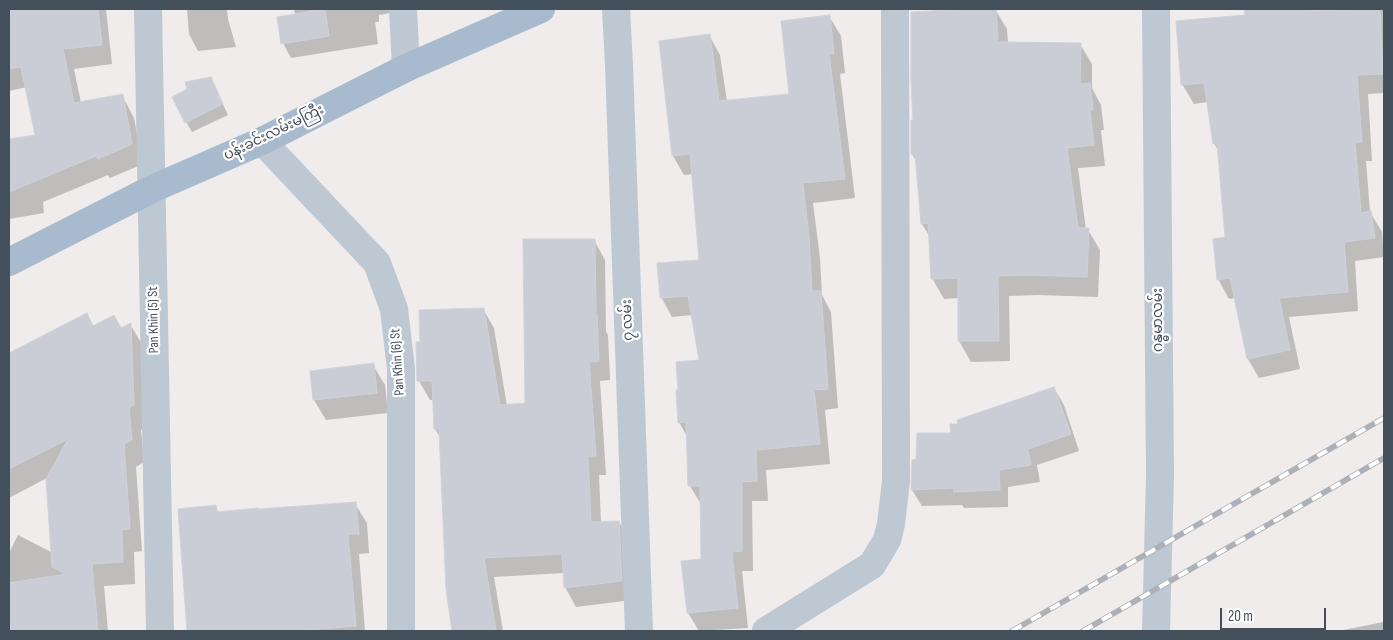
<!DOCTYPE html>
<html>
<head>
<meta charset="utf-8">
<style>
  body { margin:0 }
  #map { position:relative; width:1393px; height:640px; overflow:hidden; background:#efeceb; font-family:"Sofia Sans Condensed",sans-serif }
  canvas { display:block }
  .frame { position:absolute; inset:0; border:10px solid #434f5b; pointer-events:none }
  .scale { position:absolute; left:1220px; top:608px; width:106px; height:22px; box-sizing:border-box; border:2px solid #434f5b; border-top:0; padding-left:6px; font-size:15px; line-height:18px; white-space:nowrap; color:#434f5b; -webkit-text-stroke:4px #fff; paint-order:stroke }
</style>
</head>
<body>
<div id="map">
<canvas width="1393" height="640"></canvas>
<div class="frame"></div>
<div class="scale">20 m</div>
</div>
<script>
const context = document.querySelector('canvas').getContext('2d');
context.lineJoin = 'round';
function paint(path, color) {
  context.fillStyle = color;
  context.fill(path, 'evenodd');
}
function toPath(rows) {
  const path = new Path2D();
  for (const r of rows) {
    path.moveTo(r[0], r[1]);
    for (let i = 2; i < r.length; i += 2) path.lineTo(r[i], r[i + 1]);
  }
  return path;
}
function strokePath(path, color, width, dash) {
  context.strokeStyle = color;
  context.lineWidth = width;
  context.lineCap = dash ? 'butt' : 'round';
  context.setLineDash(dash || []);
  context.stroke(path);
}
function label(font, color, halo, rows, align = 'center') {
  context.font = font + ' "Sofia Sans Condensed","Noto Sans Myanmar",sans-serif';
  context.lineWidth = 4.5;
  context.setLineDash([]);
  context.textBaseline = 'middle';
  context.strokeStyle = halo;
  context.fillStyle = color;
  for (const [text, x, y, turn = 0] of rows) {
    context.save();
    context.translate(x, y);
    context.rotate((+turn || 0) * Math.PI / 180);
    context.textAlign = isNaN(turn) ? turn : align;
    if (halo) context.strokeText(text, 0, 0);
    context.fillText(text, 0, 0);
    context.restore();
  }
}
const shadow = toPath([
  [9,9,106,9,112,64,74,69,81,103,123,97,134,118,143,164,110,178,108,175,43,202,44,213,9,219,9,140,36,136,27,87,9,91],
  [187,9,227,9,228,19,236,47,198,51,189,34],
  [294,9,414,9,379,15,379,22,375,22,378,44,291,58,283,43,295,15],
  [995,9,1007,29,1008,43,1080,44,1092,64,1092,88,1101,105,1104,130,1101,130,1105,166,1078,168,1086,230,1088,230,1100,250,1098,297,1038,295,1009,296,1010,361,971,362,959,341,959,298,944,299,932,278,930,237,922,224,917,163,912,154,912,122,915,121,912,13],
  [1245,9,1310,9,1312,12,1384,9,1384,93,1368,94,1372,161,1366,161,1370,212,1382,232,1384,257,1355,261,1358,311,1289,317,1300,369,1259,378,1248,359,1235,298,1229,299,1218,279,1226,239,1219,152,1214,143,1208,102,1194,104,1182,84,1246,16],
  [829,16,841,36,845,73,840,74,855,198,813,203,820,258,822,295,831,312,838,408,825,410,830,464,766,470,768,501,752,501,753,571,742,571,748,628,699,631,688,613,702,560,702,506,690,486,688,438,679,422,680,391,700,362,692,315,672,317,661,297,701,261,693,174,684,175,673,156,709,35,720,55,727,101,790,95],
  [216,89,228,115,192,132,186,122],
  [594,240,605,260,606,332,608,335,610,380,600,381,606,475,599,475,601,523,619,522,630,541,632,600,576,607,565,587,564,573,494,577,503,631,454,631,447,589,441,439,435,429,434,400,430,400,419,381,421,343,483,309,494,328,507,406,526,404],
  [86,314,93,327,121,329,130,324,143,346,146,427,141,430,144,462,136,467,142,551,134,552,135,584,104,586,108,631,9,631,9,553,18,535,53,553,47,478,9,498,9,354],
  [373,365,385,385,388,413,326,420,314,400,311,372],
  [1054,388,1064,405,1079,451,1037,465,1040,482,1008,487,1008,507,964,508,962,505,922,506,912,490,918,461,952,435,960,425],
  [355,504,367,523,369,553,359,554,365,631,188,631,179,510,215,506,219,513],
  [1384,622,1384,631,1338,631]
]);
const building = toPath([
  [9,9,98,9,102,45,63,49,74,103,123,94,132,144,98,159,96,156,9,192,9,139,35,135,21,67,9,69,9,9],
  [325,9,329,36,281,44,277,17,325,9],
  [970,9,996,9,998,42,1081,43,1080,84,1090,83,1093,109,1090,110,1094,145,1067,148,1078,228,1089,228,1087,277,1025,275,998,276,999,341,958,341,958,278,931,279,928,223,921,224,915,154,911,154,911,120,913,120,911,80,911,12,970,9],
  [1244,9,1308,9,1308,11,1380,9,1383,74,1357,75,1362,142,1355,142,1361,213,1371,211,1375,238,1344,242,1348,292,1279,298,1290,350,1247,359,1230,278,1217,280,1213,239,1225,237,1217,143,1213,144,1204,83,1181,85,1176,21,1245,15,1244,9],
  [830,15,834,54,829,54,845,179,803,183,809,237,812,291,821,291,828,389,814,390,820,444,756,450,757,481,742,482,742,551,732,552,738,608,687,613,681,561,701,559,700,486,688,486,686,422,678,423,676,390,678,390,676,362,699,360,688,296,660,298,657,263,699,260,690,154,672,156,659,41,710,34,719,101,789,94,781,21,830,15],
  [211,77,223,104,185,123,172,97,187,89,185,82,211,77],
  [523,239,595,239,596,314,597,314,599,361,589,362,596,456,588,456,591,522,619,521,622,581,564,588,562,554,484,558,496,631,452,631,446,589,439,429,434,429,432,381,417,381,416,342,420,342,419,310,484,308,500,405,525,403,523,239],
  [87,313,93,326,114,315,121,328,131,323,134,405,129,407,132,440,124,444,130,529,122,530,123,562,92,564,98,631,9,631,9,583,66,574,52,567,46,479,68,439,9,469,9,353,87,313],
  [374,363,377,393,313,400,310,371,374,363],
  [1054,387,1071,434,1028,449,1031,465,999,470,1000,490,954,492,953,488,911,490,912,460,916,459,917,433,951,433,950,424,958,424,957,420,1054,387],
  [356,502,359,534,348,534,356,626,296,631,187,631,178,509,216,505,217,512,259,508,259,509,356,502]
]);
const street = toPath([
  [148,9,160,631],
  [403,9,406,68],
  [616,9,619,65,639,631],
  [1156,9,1160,475,1156,631],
  [262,141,377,263,394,309,401,369,401,631],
  [766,631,872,565,887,540,891,524,896,481,895,9]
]);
const primary = toPath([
  [9,262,152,189,262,141,406,68,541,9]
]);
const rail = toPath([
  [1012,631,1384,418],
  [1083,631,1384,458]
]);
const streetNames = [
  ["ပန်းခင်းလမ်းမကြီး",274,133,-26],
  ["Pan Khin (5) St",154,320,-91],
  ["၇ လမ်း",628,320,-92],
  ["ဂန္ဓမာလမ်း",1158,320,-90],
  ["Pan Khin (6) St",398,362,-94]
];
paint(shadow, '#0003');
paint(building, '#cacdd5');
strokePath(building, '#cfd1d9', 1);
strokePath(street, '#bdc8d3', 28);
strokePath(primary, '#a8bace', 28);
strokePath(rail, '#adb1b7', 5.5);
strokePath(rail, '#fff', 4, [11]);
label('14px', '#434f5b', '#fff', streetNames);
</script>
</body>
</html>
